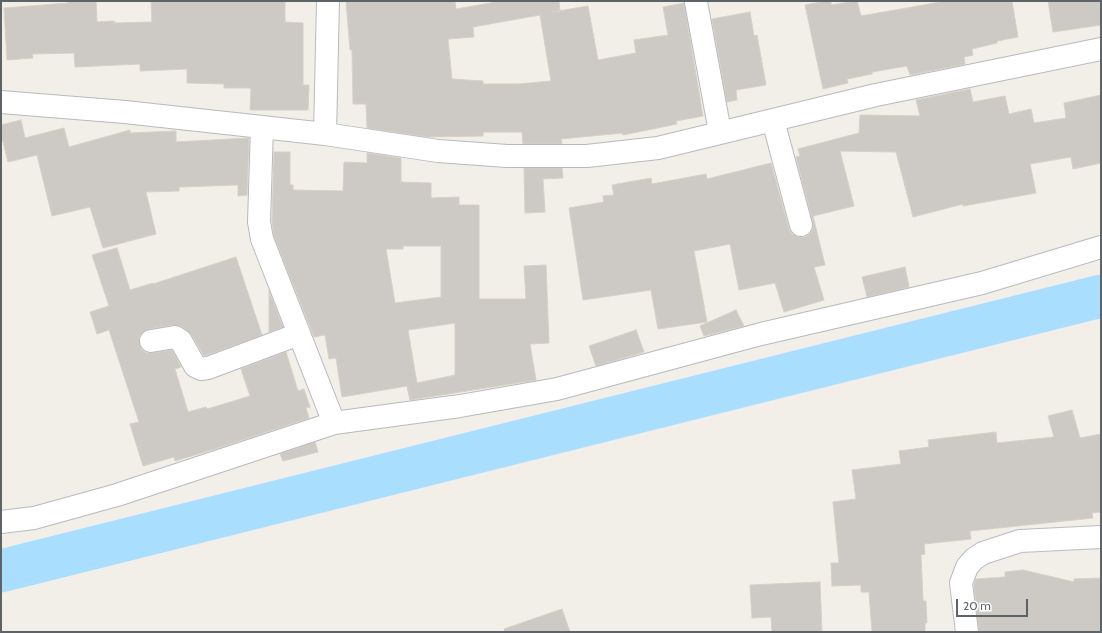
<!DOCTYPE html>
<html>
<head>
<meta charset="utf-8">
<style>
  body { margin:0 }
  #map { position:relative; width:1102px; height:633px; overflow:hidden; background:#f1efe7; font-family:Cabin,sans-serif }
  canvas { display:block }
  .frame { position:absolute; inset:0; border:2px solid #5e6368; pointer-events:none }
  .scale { position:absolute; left:956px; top:599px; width:72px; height:18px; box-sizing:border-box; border:2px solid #5e6368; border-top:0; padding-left:5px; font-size:12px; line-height:14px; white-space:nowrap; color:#5e6368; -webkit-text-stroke:3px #fff; paint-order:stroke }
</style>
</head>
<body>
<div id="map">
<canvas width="1102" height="633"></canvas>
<div class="frame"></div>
<div class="scale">20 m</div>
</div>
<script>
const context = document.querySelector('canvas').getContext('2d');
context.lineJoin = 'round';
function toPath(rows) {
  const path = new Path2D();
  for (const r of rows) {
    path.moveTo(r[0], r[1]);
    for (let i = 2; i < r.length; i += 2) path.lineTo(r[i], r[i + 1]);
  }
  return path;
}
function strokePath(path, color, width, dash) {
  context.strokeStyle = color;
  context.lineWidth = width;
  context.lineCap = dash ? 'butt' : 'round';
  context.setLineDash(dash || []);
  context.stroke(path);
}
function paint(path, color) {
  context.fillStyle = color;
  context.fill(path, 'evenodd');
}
const river = toPath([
  [1,571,1101,296]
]);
const building = toPath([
  [68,1,96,1,97,22,114,21,115,23,152,22,151,1,285,1,285,22,303,23,303,85,309,85,308,110,250,110,251,88,224,88,224,84,187,83,187,69,140,71,140,64,75,67,74,53,32,54,33,58,7,60,4,8,68,3,68,1],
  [346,1,455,1,456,9,502,1,559,1,560,11,552,12,588,6,598,60,636,53,634,40,668,35,663,7,684,3,703,116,676,121,677,124,623,135,622,133,561,139,562,144,523,144,522,132,483,132,483,136,427,137,367,128,366,104,353,104,352,50,350,50,346,1],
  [540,15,551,81,519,84,483,84,483,81,452,79,448,39,474,37,473,27,540,15],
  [826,1,831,1,831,5,857,1,861,16,946,1,1012,1,1018,37,997,41,997,43,972,49,973,55,964,57,965,64,910,75,907,66,872,72,872,74,847,79,848,83,823,89,805,5,826,1],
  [1048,1,1101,1,1101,25,1053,32,1048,1],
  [750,12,754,36,757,35,766,85,736,90,737,100,727,102,712,19,750,12],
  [970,89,973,102,1005,96,1009,114,1031,109,1034,123,1066,118,1064,103,1101,95,1101,163,1073,169,1071,157,1030,164,1036,193,963,206,963,204,913,217,896,152,840,151,854,206,813,216,825,265,814,267,824,300,784,312,775,283,739,290,730,244,694,251,707,322,658,329,651,290,583,300,569,208,604,202,603,196,614,195,612,185,651,178,652,184,706,174,707,179,771,163,789,229,792,234,797,237,805,237,810,234,813,229,813,222,796,157,800,156,798,149,859,133,860,115,920,116,916,100,970,89],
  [21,120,25,138,64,128,69,147,130,130,130,133,176,131,176,142,249,138,247,195,238,196,238,185,179,187,179,191,146,192,156,234,103,248,90,207,52,216,37,155,8,162,1,134,1,125,21,120],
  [274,152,290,152,290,185,293,185,293,190,343,191,344,162,367,163,367,153,401,158,401,182,431,183,431,198,459,197,459,205,479,205,479,299,526,299,524,266,546,265,549,343,530,344,536,380,410,400,407,386,342,397,336,358,329,359,325,335,314,337,274,236,272,221,274,152],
  [403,246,441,246,441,297,395,303,386,249,403,249,403,246],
  [455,323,455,375,417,383,408,330,455,323],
  [524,168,562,168,563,178,543,179,545,212,525,213,524,168],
  [117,248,130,290,153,283,153,284,236,257,262,335,204,356,192,335,181,326,173,325,149,329,143,332,139,337,139,343,141,349,146,353,153,353,172,350,181,367,175,369,188,412,206,407,207,409,250,396,241,369,286,352,298,391,304,389,310,407,306,408,309,418,215,449,175,461,174,457,143,466,130,424,139,422,109,330,97,334,90,312,109,306,92,255,117,248],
  [905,267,909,287,867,297,862,277,905,267],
  [269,291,283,327,269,332,269,291],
  [736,310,744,326,704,336,700,326,736,310],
  [636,330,644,352,596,366,589,346,636,330],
  [1072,410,1080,438,1101,434,1101,512,1092,513,1093,518,970,531,971,539,924,544,925,554,921,555,923,601,926,601,927,623,925,623,925,632,872,632,869,592,861,592,861,585,832,586,831,563,839,563,833,502,856,499,852,470,901,464,899,451,929,447,928,440,996,432,997,443,1054,437,1048,416,1072,410],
  [315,442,318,452,283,461,280,454,315,442],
  [1023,570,1074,582,1074,579,1101,578,1101,632,979,632,974,585,976,579,1005,577,1005,572,1023,570],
  [820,582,822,632,772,632,771,617,752,618,750,585,820,582],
  [562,609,570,632,505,632,504,629,562,609]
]);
const street = toPath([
  [696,2,720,132],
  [1,102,125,112,262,127,325,134,438,151,507,156,587,156,658,148,876,95,1101,49],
  [773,120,801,225],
  [262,127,259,222,262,239,334,423],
  [325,134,328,1],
  [151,341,175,337,181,341,195,366,201,369,208,368,299,334],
  [1,522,34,518,117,495,334,423,460,406,557,389,761,334,982,283,1101,247]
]);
const secondary = toPath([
  [967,632,961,583,967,567,974,559,983,553,1020,541,1101,537]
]);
strokePath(river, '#aadeff', 43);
paint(building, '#cdc9c4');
strokePath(building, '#d7d0c5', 1);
strokePath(street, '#b7babe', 24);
strokePath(secondary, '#b8bcc1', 24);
strokePath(street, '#fff', 22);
strokePath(secondary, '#fff', 22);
</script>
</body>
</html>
